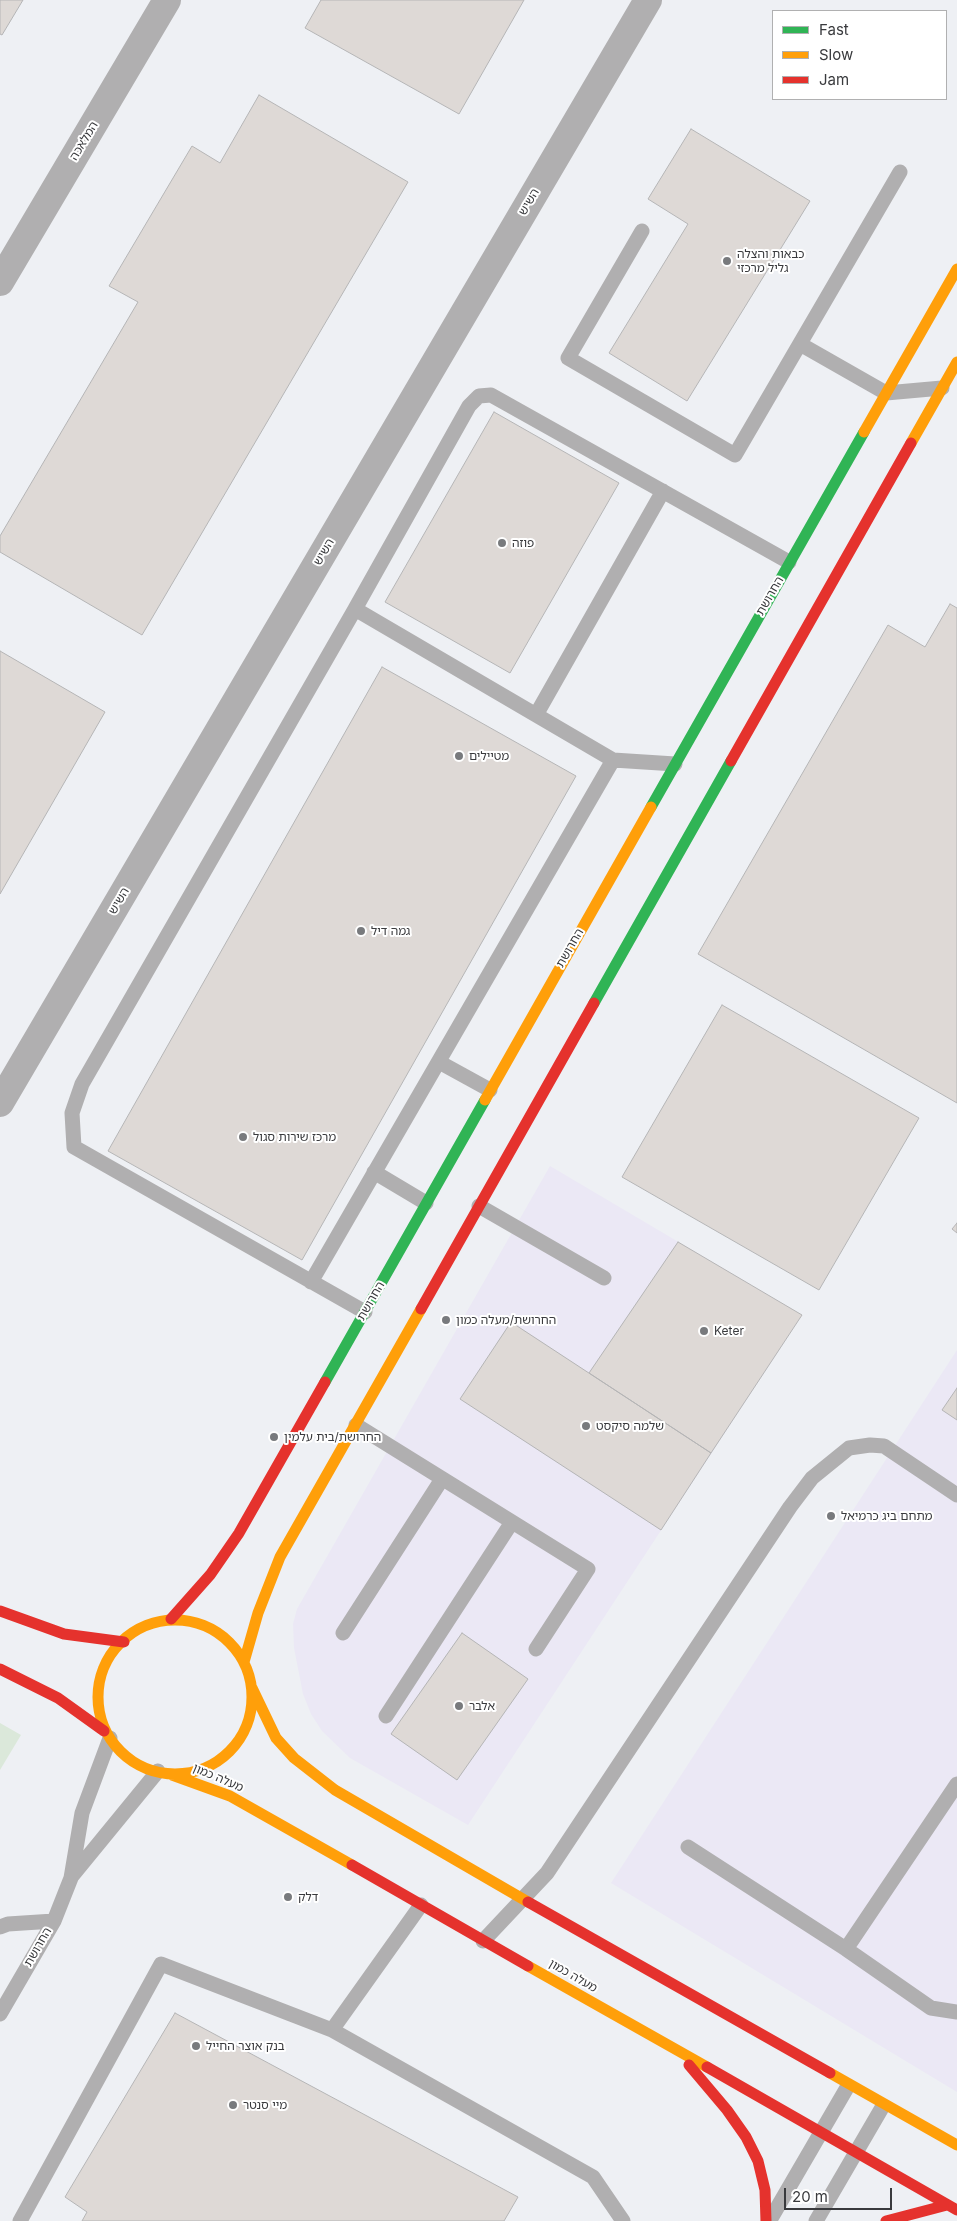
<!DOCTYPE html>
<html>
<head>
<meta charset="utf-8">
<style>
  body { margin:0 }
  #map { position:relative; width:957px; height:2221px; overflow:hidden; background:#eef0f4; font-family:Inter,sans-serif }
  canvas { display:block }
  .legend { position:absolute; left:772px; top:10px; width:175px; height:90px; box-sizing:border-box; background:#fff; border:1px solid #b0b0b1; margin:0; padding:6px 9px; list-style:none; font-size:15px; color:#393a3d }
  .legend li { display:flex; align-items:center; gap:10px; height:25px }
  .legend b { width:25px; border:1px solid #b0b0b1 }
  .scale { position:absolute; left:784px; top:2188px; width:108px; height:22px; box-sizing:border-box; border:2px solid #393a3d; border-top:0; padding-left:6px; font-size:15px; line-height:18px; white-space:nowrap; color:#393a3d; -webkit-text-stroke:4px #fff; paint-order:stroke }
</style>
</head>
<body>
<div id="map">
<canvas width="957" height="2221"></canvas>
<ul class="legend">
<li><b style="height:6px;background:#30b455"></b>Fast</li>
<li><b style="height:6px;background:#ff9f0a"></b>Slow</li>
<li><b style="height:6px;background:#e5322d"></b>Jam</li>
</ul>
<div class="scale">20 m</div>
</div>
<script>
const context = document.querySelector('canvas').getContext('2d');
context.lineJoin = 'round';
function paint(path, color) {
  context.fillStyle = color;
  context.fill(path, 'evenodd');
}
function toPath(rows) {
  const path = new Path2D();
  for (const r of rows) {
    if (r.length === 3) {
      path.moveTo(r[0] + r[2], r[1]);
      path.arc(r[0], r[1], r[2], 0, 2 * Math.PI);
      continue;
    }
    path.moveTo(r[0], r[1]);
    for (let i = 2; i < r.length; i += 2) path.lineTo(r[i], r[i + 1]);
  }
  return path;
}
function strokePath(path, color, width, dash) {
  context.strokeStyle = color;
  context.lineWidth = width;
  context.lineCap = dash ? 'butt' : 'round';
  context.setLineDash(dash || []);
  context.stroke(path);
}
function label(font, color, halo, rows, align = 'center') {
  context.font = font + ' Inter,"Noto Sans Hebrew",sans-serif';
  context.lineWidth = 4;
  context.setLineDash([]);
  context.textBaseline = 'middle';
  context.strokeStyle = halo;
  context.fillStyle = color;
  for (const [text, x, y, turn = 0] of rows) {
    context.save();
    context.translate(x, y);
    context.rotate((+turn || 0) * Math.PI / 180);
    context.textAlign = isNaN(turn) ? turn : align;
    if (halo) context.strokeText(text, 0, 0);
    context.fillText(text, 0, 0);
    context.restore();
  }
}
const commercial = toPath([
  [550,1166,802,1315,468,1825,350,1758,322,1731,311,1714,303,1694,294,1648,293,1624,297,1609],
  [957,1350,957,2092,611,1883]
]);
const green = toPath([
  [0,1723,21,1735,0,1770]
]);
const building = toPath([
  [0,0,23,0,2,35,0,34,0,0],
  [321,0,524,0,459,114,305,28,321,0],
  [259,95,408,182,142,635,0,552,0,536,138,302,109,286,192,146,220,163,259,95],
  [691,129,810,201,687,401,609,353,688,224,648,199,691,129],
  [494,412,619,483,510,673,385,602,494,412],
  [950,604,957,608,957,1103,698,954,888,625,925,647,950,604],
  [0,651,105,712,0,894,0,651],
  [382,667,576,776,302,1260,108,1151,382,667],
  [722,1005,919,1118,819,1290,622,1177,722,1005],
  [957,1223,957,1233,952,1229,957,1223],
  [678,1242,802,1315,711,1453,589,1373,678,1242],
  [511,1322,711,1453,661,1530,460,1399,511,1322],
  [957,1388,957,1420,942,1410,957,1388],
  [462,1633,528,1679,457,1780,391,1734,462,1633],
  [175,2013,518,2197,504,2221,82,2221,87,2212,65,2197,175,2013]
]);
const lane = toPath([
  [642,231,568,358,735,455,900,172],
  [800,344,886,393,942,388],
  [355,609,82,1084,72,1113,74,1147,365,1312],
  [536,715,663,491],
  [675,764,613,760,355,609,469,406,479,396,491,395,789,562],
  [439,1062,490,1090],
  [374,1172,426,1203],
  [479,1206,604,1278],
  [311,1282,613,760],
  [356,1425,588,1569,536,1649],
  [343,1633,442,1479],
  [386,1716,512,1522],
  [688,1847,846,1949,931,2008,957,2012],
  [72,1876,158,1771],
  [0,1927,8,1924,54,1921],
  [483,1941,547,1873,790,1507,812,1478,849,1448,870,1445,884,1446,957,1495],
  [846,1949,957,1784],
  [0,2014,54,1921,71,1878,82,1813,110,1738],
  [332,2030,421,1905],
  [770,2220,848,2086],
  [20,2221,161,1964,332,2030,593,2177,623,2221],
  [816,2221,883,2106]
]);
const street = toPath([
  [0,282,167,0],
  [0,1103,648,0]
]);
const fast = toPath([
  [651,807,864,432],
  [594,1003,731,761],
  [325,1382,485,1100]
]);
const slow = toPath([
  [864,432,957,269],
  [911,443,957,362],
  [485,1100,651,807],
  [175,1697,77],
  [244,1662,258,1613,280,1557,421,1309],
  [252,1688,276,1738,294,1758,335,1790,528,1902],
  [172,1775,230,1796,352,1865],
  [528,1966,707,2067],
  [830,2073,957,2145]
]);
const jam = toPath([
  [731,761,911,443],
  [421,1309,594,1003],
  [0,1611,64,1634,124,1642],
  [171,1619,210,1575,239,1533,325,1382],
  [0,1669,58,1698,104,1731],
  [352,1865,528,1966],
  [528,1902,830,2073],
  [689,2065,727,2110,746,2137,758,2161,765,2190,766,2221],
  [707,2067,957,2210],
  [886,2221,947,2205]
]);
const markers = [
  [727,261,5,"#787a7d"],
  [502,543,5,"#787a7d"],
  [459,756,5,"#787a7d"],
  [361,931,5,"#787a7d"],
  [243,1137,5,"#787a7d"],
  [446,1320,5,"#787a7d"],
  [704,1331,5,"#787a7d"],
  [586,1426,5,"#787a7d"],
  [274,1437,5,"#787a7d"],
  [831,1516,5,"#787a7d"],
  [459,1706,5,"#787a7d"],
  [288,1897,5,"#787a7d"],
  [196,2046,5,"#787a7d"],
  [233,2105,5,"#787a7d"]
];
const streetNames = [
  ["המלאכה",84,141,-59],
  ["השיש",529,202,-60],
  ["השיש",324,552,-60],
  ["החרושת",770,596,-60],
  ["השיש",119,901,-60],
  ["החרושת",570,948,-60],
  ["החרושת",371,1301,-60],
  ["מעלה כמון",218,1778,23],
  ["החרושת",38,1947,-60],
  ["מעלה כמון",573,1976,30]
];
const poiNames = [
  ["כבאות והצלה",737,254],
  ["גליל מרכזי",737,268],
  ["פוזה",512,543],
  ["מטיילים",469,756],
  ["גמה דיל",371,931],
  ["מרכז שירות סגול",253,1137],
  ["החרושת/מעלה כמון",456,1320],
  ["Keter",714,1331],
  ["שלמה סיקסט",596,1426],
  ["החרושת/בית עלמין",284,1437],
  ["מתחם ביג כרמיאל",841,1516],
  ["אלבר",469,1706],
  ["דלק",298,1897],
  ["בנק אוצר החייל",206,2046],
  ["מיי סנטר",243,2105]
];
paint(commercial, '#ebe8f5');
paint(green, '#dbe8da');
paint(building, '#ded9d6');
strokePath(building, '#b5b5b6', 1);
strokePath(lane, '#b0afb0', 15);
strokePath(street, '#b0afb0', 28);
strokePath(fast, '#30b455', 11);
strokePath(slow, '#ff9f0a', 11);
strokePath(jam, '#e5322d', 11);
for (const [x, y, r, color] of markers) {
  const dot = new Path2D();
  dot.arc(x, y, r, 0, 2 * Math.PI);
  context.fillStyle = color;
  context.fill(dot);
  strokePath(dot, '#fff', 2);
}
label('12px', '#393a3d', '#fff', streetNames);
label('12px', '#393a3d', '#fff', poiNames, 'left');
</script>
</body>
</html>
